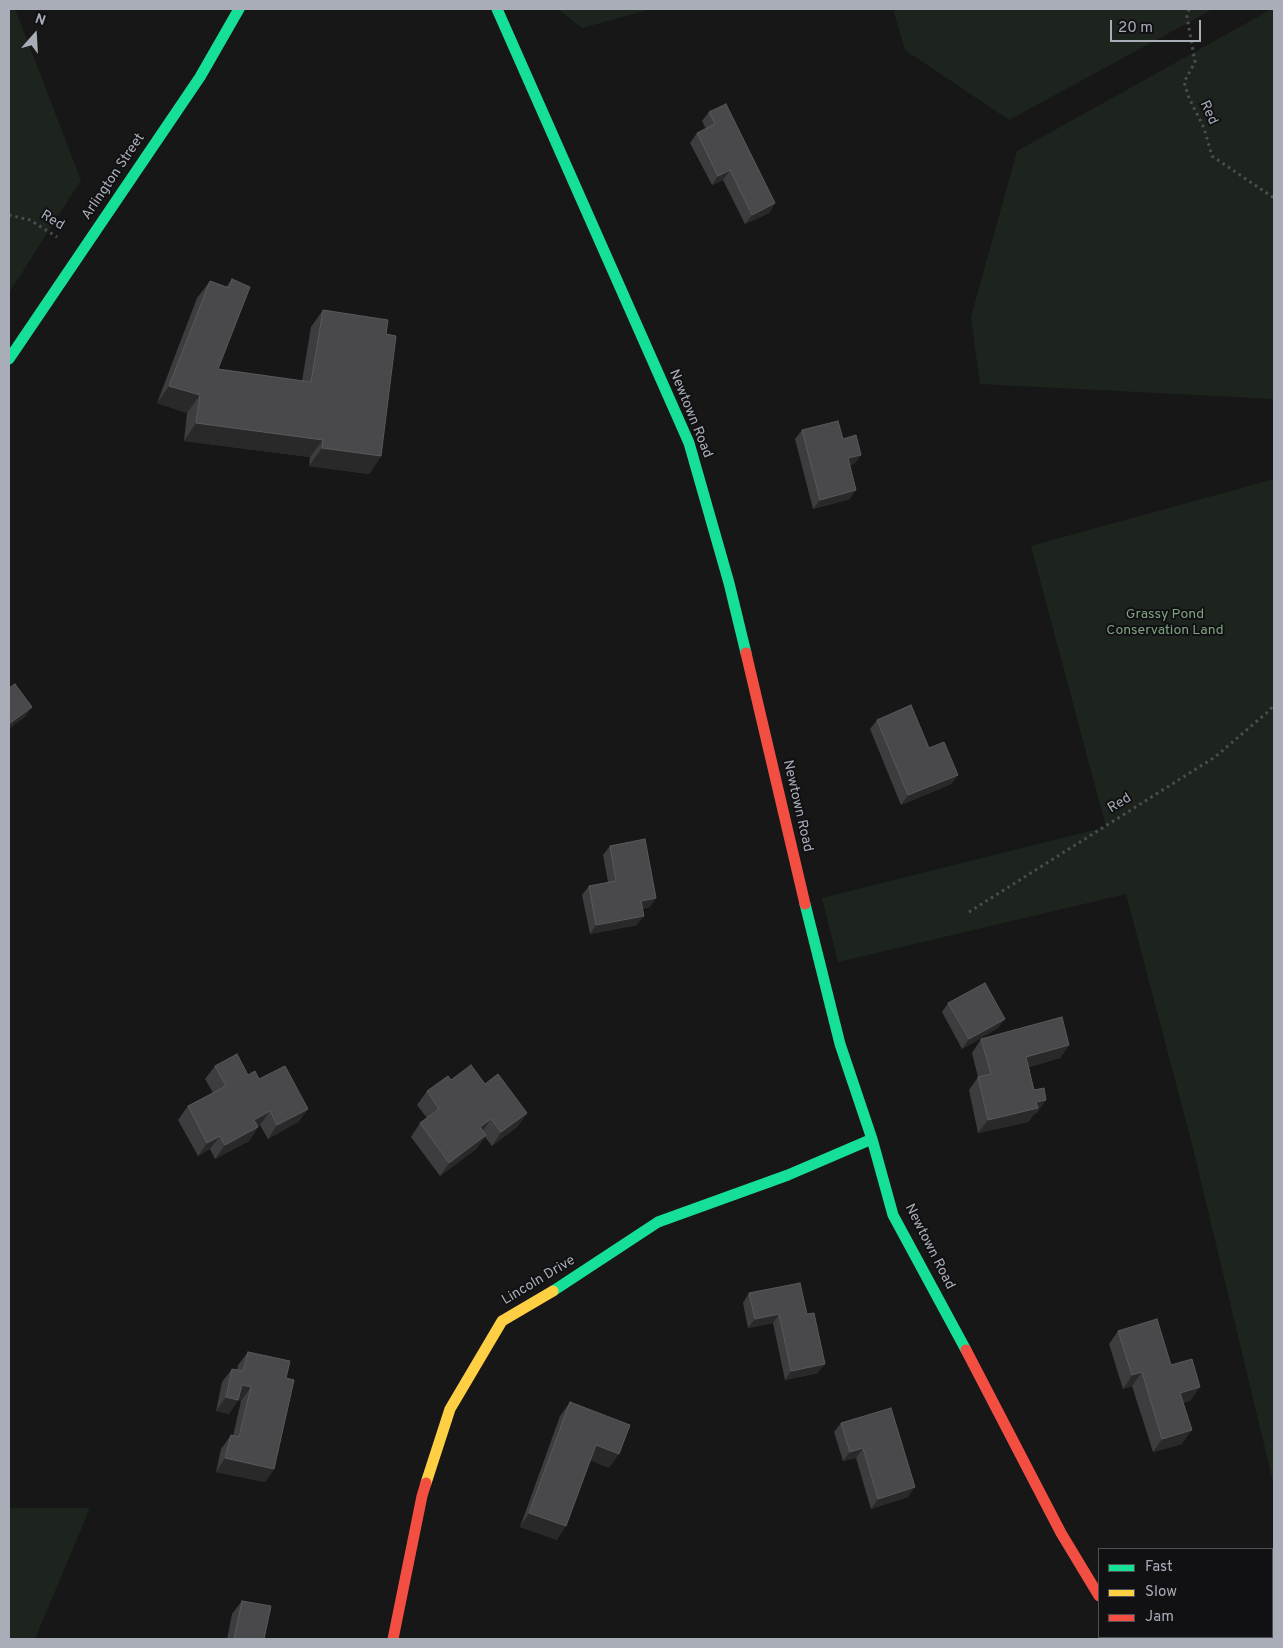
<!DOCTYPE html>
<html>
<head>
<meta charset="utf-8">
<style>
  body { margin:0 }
  #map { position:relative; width:1283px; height:1648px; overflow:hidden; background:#171717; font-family:Overpass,sans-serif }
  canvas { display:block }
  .frame { position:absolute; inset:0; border:10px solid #a8adb8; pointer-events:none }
  .legend { position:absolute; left:1098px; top:1548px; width:175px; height:90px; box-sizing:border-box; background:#111113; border:1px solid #4d4f55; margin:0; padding:6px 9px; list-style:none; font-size:15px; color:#a8adb8 }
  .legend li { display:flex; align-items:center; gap:10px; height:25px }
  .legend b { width:25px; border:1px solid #4d4f55 }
  .north { position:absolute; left:10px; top:10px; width:50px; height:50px; -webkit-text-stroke:4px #111113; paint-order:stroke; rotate:19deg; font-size:14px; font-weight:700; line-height:20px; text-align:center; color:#a8adb8 }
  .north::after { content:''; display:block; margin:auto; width:18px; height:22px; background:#a8adb8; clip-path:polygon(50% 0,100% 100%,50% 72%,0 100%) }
  .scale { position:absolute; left:1110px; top:20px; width:91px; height:22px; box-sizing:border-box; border:2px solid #a8adb8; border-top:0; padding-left:6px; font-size:15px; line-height:18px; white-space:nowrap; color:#a8adb8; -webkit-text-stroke:4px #111113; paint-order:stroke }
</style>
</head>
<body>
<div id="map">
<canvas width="1283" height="1648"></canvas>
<div class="frame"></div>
<ul class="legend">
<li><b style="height:6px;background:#16e098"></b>Fast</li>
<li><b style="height:6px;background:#ffcf43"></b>Slow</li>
<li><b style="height:6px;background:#f24e42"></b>Jam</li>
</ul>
<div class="north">N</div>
<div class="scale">20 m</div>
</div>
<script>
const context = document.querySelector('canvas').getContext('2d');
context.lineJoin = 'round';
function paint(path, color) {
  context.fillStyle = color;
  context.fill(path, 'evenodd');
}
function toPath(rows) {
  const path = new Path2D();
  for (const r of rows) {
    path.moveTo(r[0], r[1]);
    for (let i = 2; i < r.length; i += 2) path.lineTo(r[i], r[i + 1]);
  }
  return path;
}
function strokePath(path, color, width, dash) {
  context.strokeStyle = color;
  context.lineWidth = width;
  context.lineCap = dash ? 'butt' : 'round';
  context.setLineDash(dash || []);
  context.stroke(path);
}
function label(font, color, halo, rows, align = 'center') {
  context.font = font + ' Overpass,sans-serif';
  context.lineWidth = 4;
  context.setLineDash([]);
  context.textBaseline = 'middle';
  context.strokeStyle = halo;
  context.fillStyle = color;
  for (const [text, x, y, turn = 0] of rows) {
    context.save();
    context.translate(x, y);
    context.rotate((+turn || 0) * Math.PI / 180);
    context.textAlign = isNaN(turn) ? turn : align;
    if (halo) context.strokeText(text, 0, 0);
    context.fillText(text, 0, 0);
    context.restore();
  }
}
const green = toPath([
  [9,9,15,9,81,180,9,293],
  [558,9,651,9,582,28],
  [893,9,1213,9,1009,120,905,50],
  [1272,9,1274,9,1274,399,980,384,971,317,1017,151],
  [1274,479,1274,1486,1192,1144,1126,894,838,962,822,898,1106,827,1031,546],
  [9,1508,90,1508,35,1639,9,1639]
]);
const path = toPath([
  [1189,9,1187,17,1195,62,1184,82,1189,98,1204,128,1212,156,1274,198],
  [9,215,30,220,57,237],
  [969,912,1215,757,1270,710,1274,704]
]);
const fast = toPath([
  [497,9,689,443,729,583,746,653],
  [9,359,200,77,239,9],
  [805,904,840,1044,872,1139,893,1215,966,1350],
  [553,1291,658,1222,788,1175,872,1139],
  [1124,1637,1126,1639]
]);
const slow = toPath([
  [426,1483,450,1409,502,1321,553,1291]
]);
const jam = toPath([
  [746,653,805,904],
  [966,1350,1061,1533,1099,1596],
  [393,1639,422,1496,426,1483]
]);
const wall = toPath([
  [709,112,775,203,769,213,745,224,723,180,712,185,690,143,697,133,706,129,702,121],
  [232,279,218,369,302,381,311,327,323,310,386,334,381,456,369,474,309,466,310,457,184,441,187,413,157,403,197,298,210,281,226,287],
  [802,430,843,439,861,455,854,464,850,465,850,499,813,509,795,439],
  [877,720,929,748,958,775,951,784,901,805,870,729],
  [610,846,656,898,650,907,642,909,637,925,590,934,582,895,589,886,608,882,603,855],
  [948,1003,998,1028,962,1049,942,1012],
  [981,1039,1069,1045,1060,1058,1029,1067,1037,1113,1034,1114,1028,1122,978,1133,969,1090,978,1077,972,1053],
  [215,1066,248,1075,259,1079,308,1109,298,1122,268,1139,260,1125,258,1126,258,1127,249,1141,215,1159,210,1149,198,1156,178,1120,188,1106,213,1093,205,1079],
  [451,1080,485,1084,527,1113,517,1127,492,1146,485,1137,476,1149,440,1176,411,1137,420,1123,427,1118,417,1105,427,1091],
  [800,1283,818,1373,785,1380,773,1323,748,1328,743,1303,749,1293],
  [1118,1331,1171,1365,1191,1400,1183,1403,1182,1444,1153,1452,1132,1386,1123,1389,1109,1344],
  [248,1352,286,1378,274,1469,265,1482,216,1472,221,1449,231,1435,233,1436,241,1401,238,1400,229,1414,216,1411,222,1382,232,1369,237,1370,238,1365],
  [570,1402,609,1468,590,1460,557,1540,520,1527,560,1416],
  [841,1423,908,1497,871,1509,856,1458,843,1461,834,1432],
  [242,1601,264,1639,227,1639,232,1614]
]);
const shadedWall = toPath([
  [730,170,723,180,712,185,718,176],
  [775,203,769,213,745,224,752,215],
  [169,386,200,395,187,413,157,403],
  [196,423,323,440,310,457,184,441],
  [322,448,381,456,369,474,309,466],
  [861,455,854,464,841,467,848,458],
  [856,490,850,499,813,509,820,500],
  [32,707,26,716,9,729,9,724],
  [958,775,951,784,901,805,908,795],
  [656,898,650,907,634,911,641,901],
  [644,916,637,925,590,934,596,925],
  [1005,1019,998,1028,962,1049,969,1039],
  [1069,1045,1060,1058,1017,1070,1026,1057],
  [1046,1100,1037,1113,1034,1114,1028,1122,978,1133,988,1120,1036,1102],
  [308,1109,298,1122,268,1139,277,1125],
  [270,1111,260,1125,245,1133,254,1120],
  [527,1113,517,1127,492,1146,501,1132],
  [491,1119,482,1132,480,1127],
  [258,1127,249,1141,215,1159,225,1145],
  [486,1135,476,1149,440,1176,449,1163],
  [220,1136,210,1149,198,1156,207,1143],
  [779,1314,773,1323,748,1328,755,1319],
  [825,1364,818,1373,785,1380,791,1371],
  [1142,1372,1132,1386,1123,1389,1132,1375],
  [242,1385,251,1387,241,1401,238,1400,229,1414,216,1411,226,1397],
  [1200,1387,1191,1400,1171,1406,1180,1393],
  [1192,1430,1182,1444,1153,1452,1162,1439],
  [596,1445,619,1454,609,1468,587,1459],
  [863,1448,856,1458,843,1461,850,1452],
  [225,1458,274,1469,265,1482,216,1472],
  [915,1487,908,1497,871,1509,878,1499],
  [529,1513,566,1526,557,1540,520,1527]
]);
const building = toPath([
  [726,104,775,203,752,215,730,170,718,176,697,133,715,124,709,112,726,104],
  [232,279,250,287,218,369,311,382,323,310,388,320,386,334,396,336,381,456,322,448,323,440,196,423,200,395,169,386,210,281,229,288,232,279],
  [838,421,843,439,856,435,861,455,848,458,856,490,820,500,802,430,838,421],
  [15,684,32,707,9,724,9,688,15,684],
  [911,705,929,748,944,742,958,775,908,795,877,720,911,705],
  [645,839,656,898,641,901,644,916,596,925,589,886,616,881,610,846,645,839],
  [985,983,1005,1019,969,1039,948,1003,985,983],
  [1062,1017,1069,1045,1026,1057,1034,1090,1044,1088,1046,1100,1036,1102,1038,1108,988,1120,978,1077,991,1074,981,1039,1062,1017],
  [237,1054,248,1075,255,1071,259,1079,285,1066,308,1109,277,1125,270,1111,254,1120,258,1127,225,1145,220,1136,207,1143,188,1106,226,1086,215,1066,237,1054],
  [471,1065,485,1084,498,1074,527,1113,501,1132,491,1119,480,1127,486,1135,449,1163,420,1123,439,1109,427,1091,448,1076,451,1080,471,1065],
  [800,1283,807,1314,814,1313,825,1364,791,1371,779,1314,755,1319,749,1293,800,1283],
  [1157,1319,1171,1365,1192,1359,1200,1387,1180,1393,1192,1430,1162,1439,1142,1372,1132,1375,1118,1331,1157,1319],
  [248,1352,290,1361,286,1378,294,1380,274,1469,225,1458,231,1435,239,1437,251,1387,242,1385,238,1400,226,1397,232,1369,243,1371,248,1352],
  [570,1402,630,1425,619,1454,596,1445,566,1526,529,1513,570,1402],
  [891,1408,915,1487,878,1499,863,1448,850,1452,841,1423,891,1408],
  [242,1601,271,1606,264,1639,234,1639,242,1601]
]);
const streetNames = [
  ["Red",1208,113,65],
  ["Arlington Street",114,177,-56],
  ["Red",52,221,31],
  ["Newtown Road",690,414,68],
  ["Red",1120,804,-32],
  ["Newtown Road",797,806,77],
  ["Newtown Road",929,1247,63],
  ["Lincoln Drive",539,1281,-31]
];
const parkNames = [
  ["Grassy Pond",1165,615],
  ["Conservation Land",1165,631]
];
paint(green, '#1d241e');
strokePath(path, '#4d4e52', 3, [2.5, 4]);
strokePath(fast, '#16e098', 11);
strokePath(slow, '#ffcf43', 11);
strokePath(jam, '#f24e42', 11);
paint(wall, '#3d3d3f');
paint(shadedWall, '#29292a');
paint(building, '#49494c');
strokePath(building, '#58595d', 1);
label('14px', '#a8adb8', '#111113', streetNames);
label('14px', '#7fa381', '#111113', parkNames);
</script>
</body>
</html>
